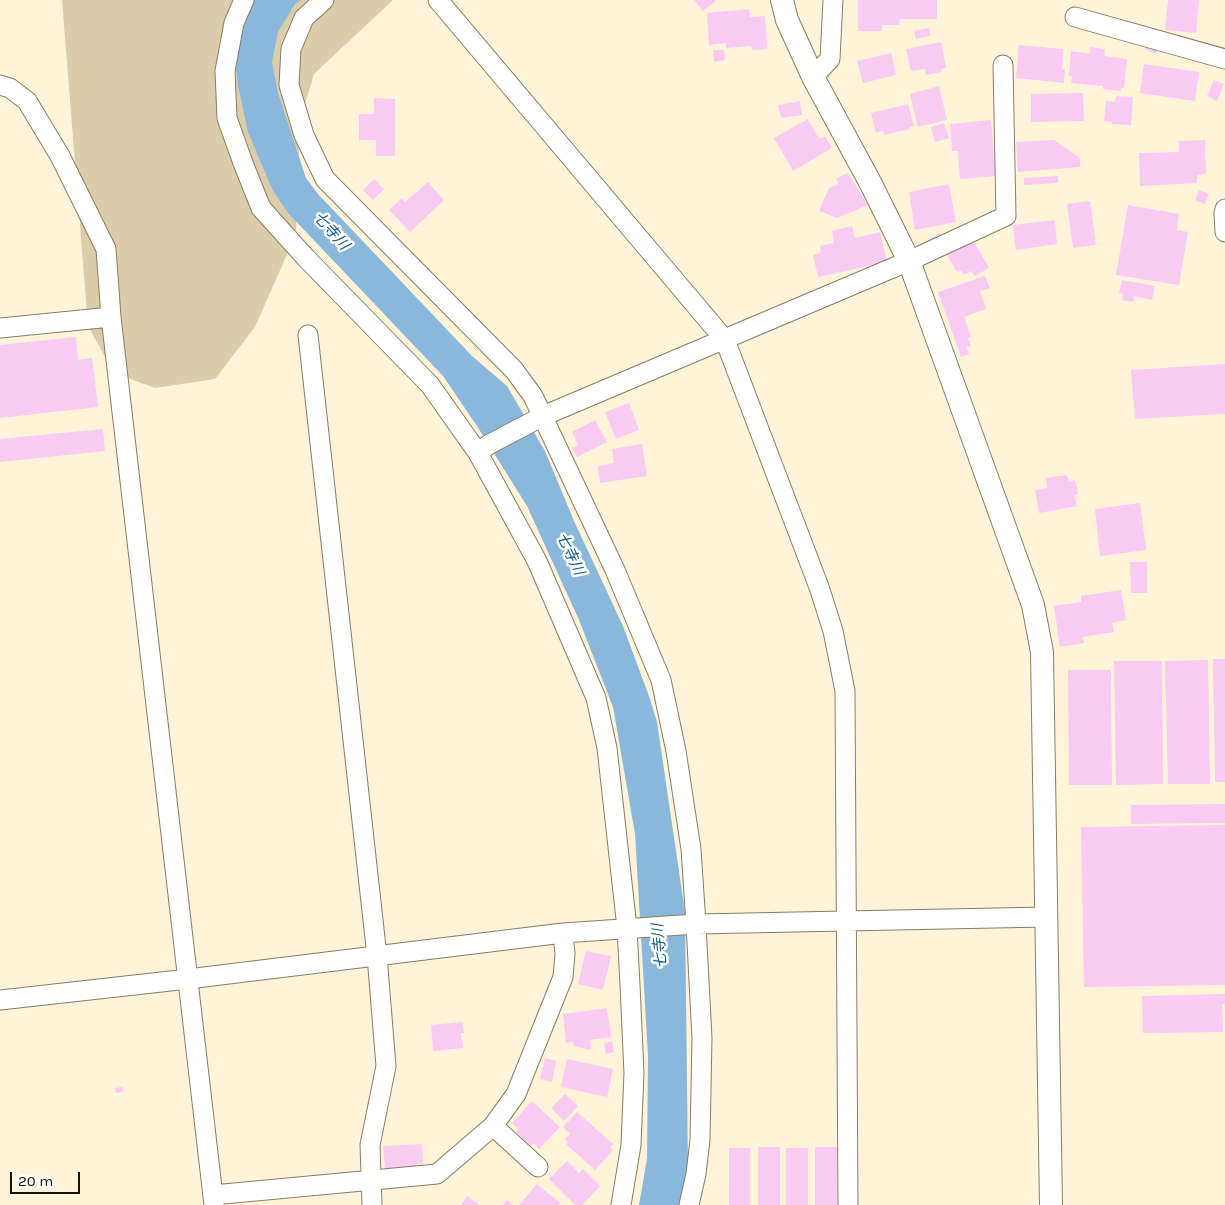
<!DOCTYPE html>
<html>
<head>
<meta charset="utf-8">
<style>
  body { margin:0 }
  #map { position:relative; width:1225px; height:1205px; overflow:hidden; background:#fff4d9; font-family:Karla,sans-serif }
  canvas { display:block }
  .scale { position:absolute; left:10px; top:1172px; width:70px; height:22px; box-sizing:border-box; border:2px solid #161309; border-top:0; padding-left:6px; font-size:15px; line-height:18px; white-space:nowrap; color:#161309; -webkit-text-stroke:4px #fff; paint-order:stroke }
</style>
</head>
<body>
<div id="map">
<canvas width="1225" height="1205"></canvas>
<div class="scale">20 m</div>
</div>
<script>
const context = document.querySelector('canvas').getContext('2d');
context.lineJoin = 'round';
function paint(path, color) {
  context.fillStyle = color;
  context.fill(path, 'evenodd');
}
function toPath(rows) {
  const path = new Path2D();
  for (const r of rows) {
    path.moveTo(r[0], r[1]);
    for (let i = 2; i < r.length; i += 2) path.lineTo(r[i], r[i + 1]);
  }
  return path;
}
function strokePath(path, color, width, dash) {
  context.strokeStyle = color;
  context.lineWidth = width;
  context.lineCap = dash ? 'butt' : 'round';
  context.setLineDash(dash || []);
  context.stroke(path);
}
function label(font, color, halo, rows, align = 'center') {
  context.font = font + ' Karla,"Noto Sans JP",sans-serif';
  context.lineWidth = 5;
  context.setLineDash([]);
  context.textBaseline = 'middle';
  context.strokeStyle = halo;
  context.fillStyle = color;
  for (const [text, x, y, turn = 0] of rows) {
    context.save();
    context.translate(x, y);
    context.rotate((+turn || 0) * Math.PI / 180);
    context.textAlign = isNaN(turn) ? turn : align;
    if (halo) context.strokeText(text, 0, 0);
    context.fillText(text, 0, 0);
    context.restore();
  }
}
const green = toPath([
  [62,0,393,0,314,74,300,121,296,234,255,327,215,379,155,388,114,373,88,326]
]);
const water = toPath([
  [251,0,301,0,295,4,278,32,272,62,278,93,306,178,318,194,472,356,507,386,545,451,574,521,623,626,650,699,657,722,685,912,688,1167,681,1205,639,1205,647,1159,648,1056,635,834,613,707,579,620,527,506,475,423,443,376,288,213,272,189,248,132,238,86,235,56]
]);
const building = toPath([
  [694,0,715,0,716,1,703,11],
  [858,0,937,0,937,19,900,19,899,25,882,25,882,31,858,31],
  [1168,0,1199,0,1196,33,1165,30],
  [749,9,750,17,765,16,767,49,752,50,751,46,726,48,726,43,709,45,707,13],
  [929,28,930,36,916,39,914,31],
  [1148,41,1160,45,1156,54,1145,49],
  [941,42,946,68,941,69,941,72,926,75,925,69,911,71,906,49],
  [1019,45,1063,49,1062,69,1065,69,1064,83,1016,78],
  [1090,47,1105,49,1104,56,1127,59,1124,88,1121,88,1121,91,1103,89,1103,86,1071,83,1072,77,1069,76,1071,51,1090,54],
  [713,50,724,50,725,60,714,62],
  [891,53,896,75,863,83,857,61],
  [1144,64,1199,72,1195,101,1140,93],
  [1214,80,1224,84,1217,101,1207,96],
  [939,86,947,120,918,127,910,94],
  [1083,93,1084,121,1031,122,1031,94],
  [1116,96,1133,97,1131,125,1112,124,1112,122,1104,121,1106,101,1115,102],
  [374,98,395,99,395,156,376,156,376,140,359,140,359,114,374,114],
  [800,101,802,115,781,118,778,105],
  [908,104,914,126,909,127,910,129,884,135,883,131,876,133,871,113],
  [808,119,819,139,825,136,832,148,793,171,774,138],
  [991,120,996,176,960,179,958,151,952,151,950,124],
  [944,123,949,138,935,142,931,127],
  [1054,140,1080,158,1080,167,1018,172,1016,142],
  [1205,140,1206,174,1197,175,1197,183,1140,186,1139,153,1179,152,1179,141],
  [848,173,868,205,837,218,819,211,829,188,838,184,836,178],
  [1058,176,1058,183,1024,185,1024,178],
  [374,179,384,189,373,200,363,190],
  [428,182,444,200,410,232,389,210,402,198,405,202],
  [949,184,956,222,915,230,909,192],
  [1199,190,1209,194,1205,204,1195,200],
  [1090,201,1096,245,1073,248,1067,204],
  [1128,205,1179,214,1177,230,1188,232,1179,285,1116,275],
  [1055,220,1057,244,1016,250,1013,225],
  [852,226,855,238,880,232,887,262,818,277,813,255,821,253,820,246,834,243,832,231],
  [940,233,945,243,924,255,919,245],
  [973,240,989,268,975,276,971,271,964,275,961,270,957,272,947,255],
  [985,276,990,288,980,291,986,309,964,317,971,337,968,338,971,346,967,347,969,354,961,357,938,292],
  [1122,280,1155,286,1152,300,1134,296,1133,302,1122,300,1123,294,1119,293],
  [76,337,78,360,92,358,98,407,0,418,0,345],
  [1225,364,1225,414,1135,419,1131,370],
  [629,403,639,430,616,439,605,412],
  [595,420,607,442,577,457,572,448,578,445,572,432],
  [103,429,105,451,0,462,0,439],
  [642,444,647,476,600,483,598,466,614,463,612,449],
  [1067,475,1069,482,1075,480,1078,494,1074,495,1077,506,1039,513,1035,490,1047,488,1046,478],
  [1140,503,1146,550,1100,556,1095,509],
  [1130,562,1147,562,1147,593,1131,593],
  [1121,590,1126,620,1112,623,1114,632,1083,637,1084,643,1060,647,1054,606,1081,602,1081,596],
  [1213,659,1225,659,1225,782,1215,782],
  [1208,660,1210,784,1168,784,1165,661],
  [1114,661,1162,661,1163,784,1116,785],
  [1068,670,1111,670,1112,785,1069,785],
  [1225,804,1225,823,1131,824,1131,805],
  [1225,825,1225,985,1084,987,1081,827],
  [586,951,611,956,603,990,578,984],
  [1222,994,1225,994,1225,1004,1222,1004,1223,1032,1143,1033,1142,996],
  [607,1008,611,1037,590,1040,591,1050,574,1046,573,1042,566,1043,563,1014],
  [463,1022,464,1033,461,1033,463,1048,433,1051,431,1025],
  [612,1041,614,1052,606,1054,604,1043],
  [545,1058,556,1061,552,1082,540,1079],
  [567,1059,613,1069,607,1097,561,1087],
  [122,1087,123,1092,116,1093,115,1088],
  [565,1094,578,1106,564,1121,551,1108],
  [532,1101,560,1127,539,1149,534,1143,531,1146,516,1132,519,1130,512,1123],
  [577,1112,613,1144,610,1148,613,1150,595,1170,566,1144,568,1142,565,1139,570,1134,563,1127],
  [422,1144,423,1163,416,1164,416,1167,385,1169,383,1146],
  [758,1147,780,1147,780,1205,758,1205],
  [815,1147,837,1147,837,1205,815,1205],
  [729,1148,750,1148,750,1205,729,1205],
  [786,1148,808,1148,808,1205,786,1205],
  [567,1161,579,1173,583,1169,600,1186,582,1205,575,1205,549,1179],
  [537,1184,560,1203,558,1205,519,1205],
  [467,1196,479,1205,461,1205],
  [507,1200,513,1205,502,1205]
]);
const minor = toPath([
  [244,0,234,23,225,71,227,118,243,163,261,208,306,258,430,385,478,453,537,561,596,698,607,748,627,928,630,985,634,1073,631,1145,621,1205],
  [324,0,304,18,291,49,289,85,304,135,325,179,514,370,533,396,615,570,661,680,676,751,691,849,696,924,702,1038,700,1140,696,1174,689,1205],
  [438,0,725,340,819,587,833,631,845,691,848,1205],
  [1075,17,1225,59],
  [813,77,830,59,833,0],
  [0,85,10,88,27,101,60,156,106,249,111,317,214,1205],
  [1225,209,1224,213,1225,232],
  [0,328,111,317],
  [308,335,377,956,386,1066,370,1145,372,1205],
  [478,453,488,445,543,416,909,261,1006,216,1003,65],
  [0,1000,188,979,563,933,696,924,1045,917],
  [493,1126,538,1167],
  [213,1195,437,1174,493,1126,516,1094,563,977,565,954,563,933]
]);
const tertiary = toPath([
  [782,0,787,20,813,77,871,184,909,261,1033,605,1042,652,1051,1205]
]);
const waterNames = [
  ["七寺川",331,231,48],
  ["七寺川",570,554,65],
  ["七寺川",660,946,-95]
];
paint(green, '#dbcda9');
paint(water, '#89b8dc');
paint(building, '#f9cbf2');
strokePath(minor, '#877d65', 21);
strokePath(tertiary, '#877d65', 24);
strokePath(minor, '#fff', 19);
strokePath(tertiary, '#fff', 22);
label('italic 15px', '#0e5d8b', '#fff', waterNames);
</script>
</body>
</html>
